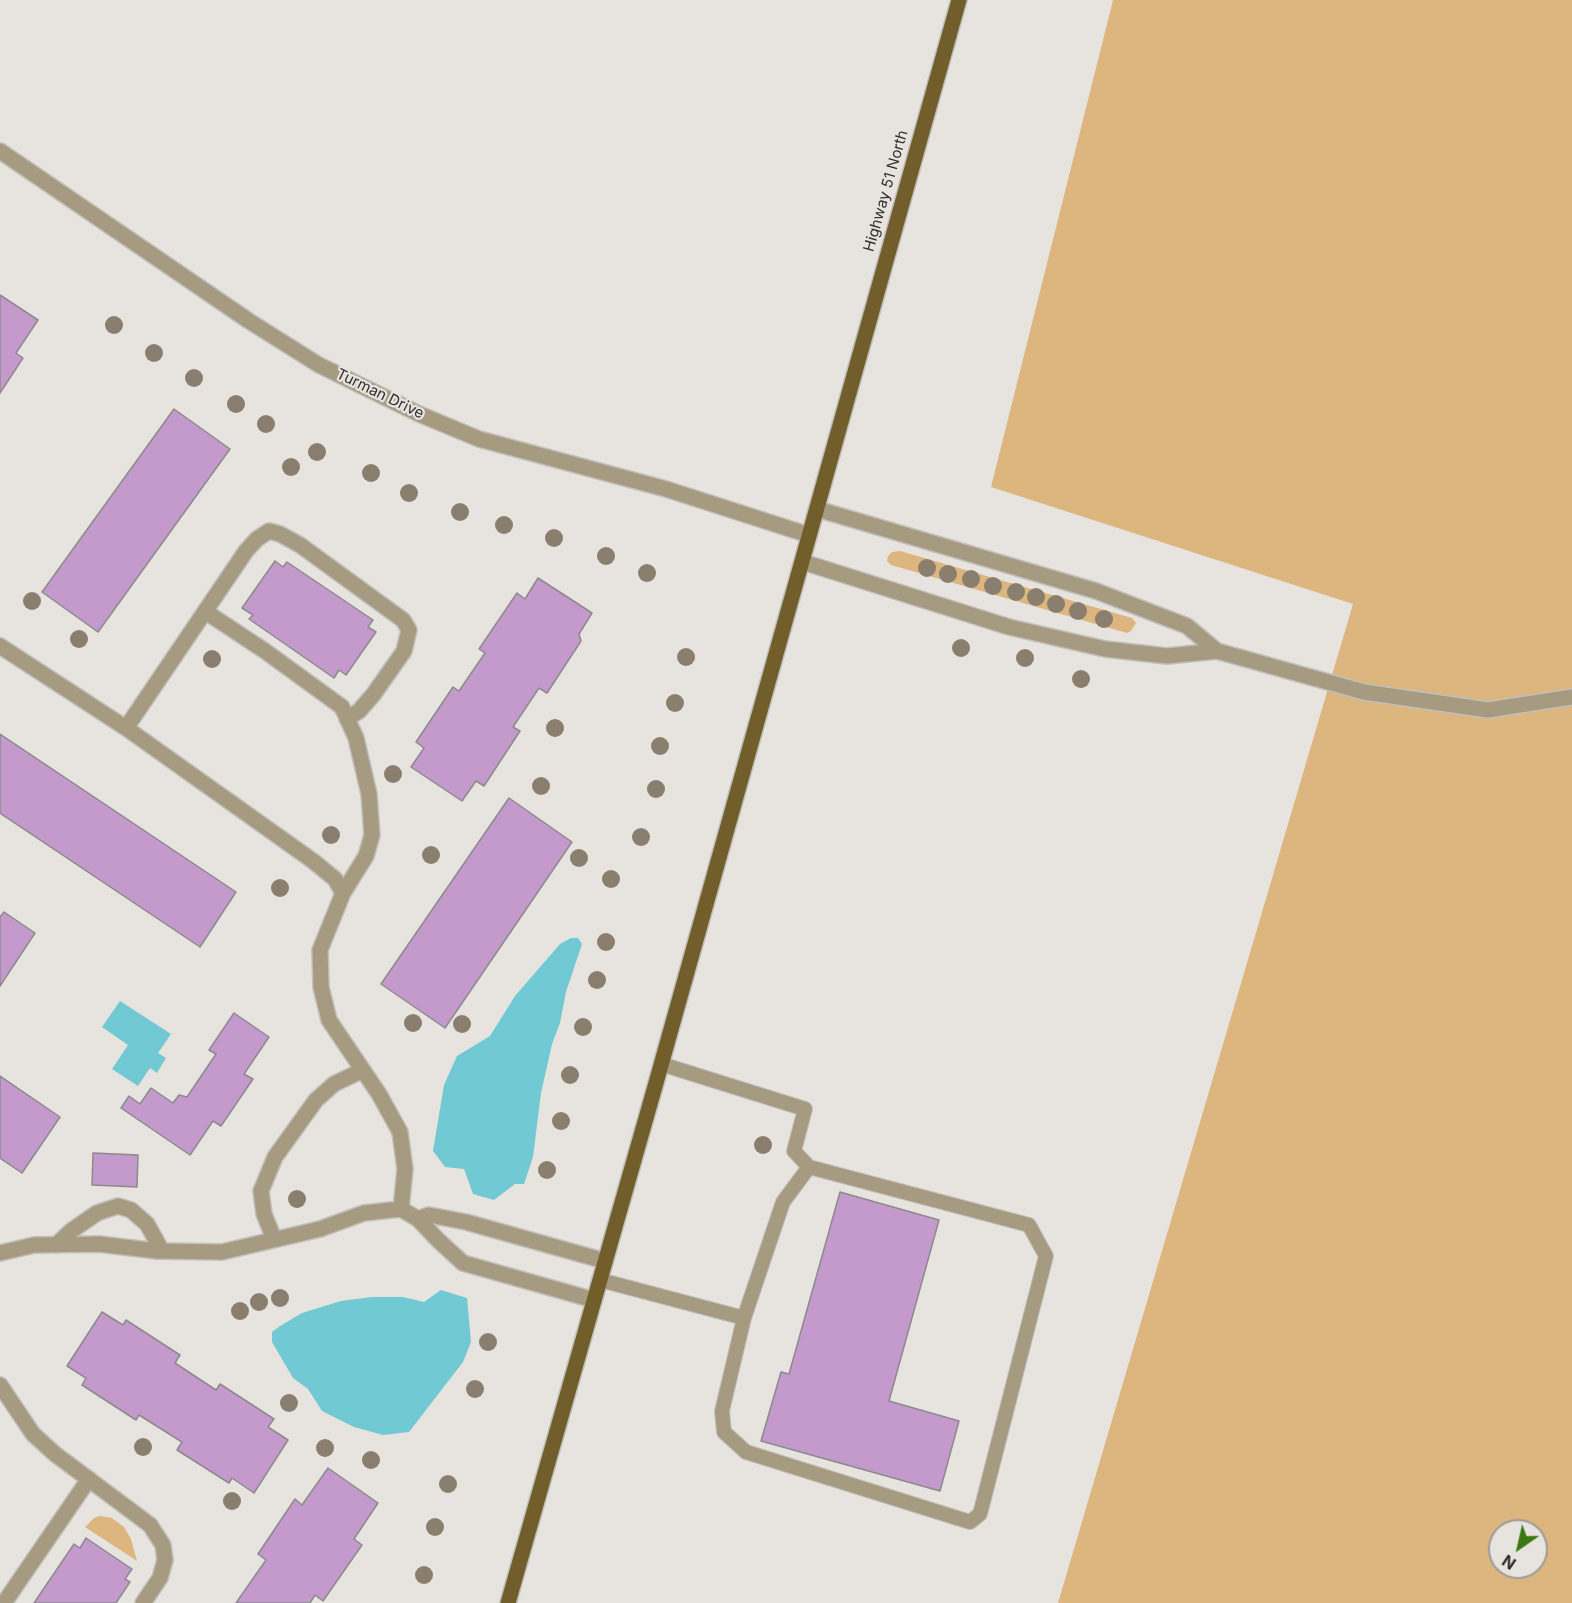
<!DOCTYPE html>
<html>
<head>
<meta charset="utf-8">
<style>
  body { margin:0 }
  #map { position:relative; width:1572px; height:1603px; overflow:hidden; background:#e7e4df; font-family:Inter,sans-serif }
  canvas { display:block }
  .north { position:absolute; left:1488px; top:1519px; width:60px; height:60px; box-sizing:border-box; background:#e7e4df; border:2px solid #9e9b98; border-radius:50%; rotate:214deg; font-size:16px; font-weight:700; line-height:24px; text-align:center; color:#302e2d }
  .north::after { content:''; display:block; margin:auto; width:21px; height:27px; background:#3c7812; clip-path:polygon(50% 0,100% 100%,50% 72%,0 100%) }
</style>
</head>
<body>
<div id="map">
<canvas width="1572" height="1603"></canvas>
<div class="north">N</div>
</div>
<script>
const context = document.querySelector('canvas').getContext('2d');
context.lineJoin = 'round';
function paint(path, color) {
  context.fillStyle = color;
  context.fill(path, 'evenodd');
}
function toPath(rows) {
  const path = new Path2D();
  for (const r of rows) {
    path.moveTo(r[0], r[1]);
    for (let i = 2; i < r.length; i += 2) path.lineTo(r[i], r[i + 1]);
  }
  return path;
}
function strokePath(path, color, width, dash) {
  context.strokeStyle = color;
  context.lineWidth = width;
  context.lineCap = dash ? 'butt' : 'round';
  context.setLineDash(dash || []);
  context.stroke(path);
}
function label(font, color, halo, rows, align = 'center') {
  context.font = font + ' Inter,sans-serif';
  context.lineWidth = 4.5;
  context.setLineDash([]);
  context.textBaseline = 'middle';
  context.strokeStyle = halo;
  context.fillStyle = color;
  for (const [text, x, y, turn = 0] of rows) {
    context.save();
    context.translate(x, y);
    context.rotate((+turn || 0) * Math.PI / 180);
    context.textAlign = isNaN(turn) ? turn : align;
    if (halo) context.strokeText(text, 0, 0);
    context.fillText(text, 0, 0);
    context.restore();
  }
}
const green = toPath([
  [1113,0,1572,0,1572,1603,1058,1603,1353,604,991,487],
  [1500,1531,1536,1531,1536,1567,1500,1567],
  [900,551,1132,618,1136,623,1131,631,1127,633,891,565,887,561,888,556,892,552],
  [100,1516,112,1518,124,1527,131,1539,137,1561,85,1527,94,1518]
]);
const water = toPath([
  [571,938,578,938,582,944,566,992,560,1023,552,1044,541,1093,533,1157,524,1184,515,1184,494,1200,473,1194,464,1169,445,1167,433,1151,444,1085,457,1056,490,1036,515,996,560,944],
  [120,1001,171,1034,158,1053,166,1058,157,1073,150,1068,138,1086,112,1069,128,1045,102,1027],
  [441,1290,467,1298,471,1342,463,1362,409,1432,383,1435,354,1427,322,1411,308,1389,293,1378,272,1342,272,1332,280,1326,302,1313,341,1301,372,1297,403,1297,424,1302]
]);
const building = toPath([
  [0,295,38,320,16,353,23,358,0,393,0,295],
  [174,409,230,449,98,632,42,592,174,409],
  [275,561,283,567,287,562,373,620,368,627,376,632,346,675,339,670,334,678,249,619,253,615,242,608,275,561],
  [538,578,592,613,579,634,581,641,547,693,539,688,513,727,520,731,484,786,476,781,462,801,411,767,424,748,416,742,453,687,459,691,485,653,479,649,517,593,525,599,538,578],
  [0,734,236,892,200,947,0,813,0,734],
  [509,798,572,842,445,1028,381,984,509,798],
  [4,912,35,933,0,986,0,917,4,912],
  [234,1013,269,1037,244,1074,253,1079,221,1126,213,1121,190,1155,121,1108,129,1096,140,1104,151,1088,173,1103,179,1095,187,1097,216,1054,209,1050,234,1013],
  [0,1076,60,1117,22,1173,0,1158,0,1076],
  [93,1153,138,1155,137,1187,92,1185,93,1153],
  [840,1192,939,1220,889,1401,959,1421,940,1491,761,1441,781,1372,789,1374,840,1192],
  [102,1312,123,1325,126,1320,180,1355,175,1363,216,1390,220,1384,274,1419,268,1427,288,1440,254,1493,232,1478,229,1483,177,1450,182,1442,139,1415,136,1420,82,1385,86,1378,67,1366,102,1312],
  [328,1468,378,1503,354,1539,362,1545,323,1601,315,1595,310,1603,236,1603,266,1560,258,1554,295,1499,302,1505,328,1468],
  [86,1538,132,1569,125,1579,130,1582,116,1603,34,1603,74,1544,80,1548,86,1538]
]);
const service = toPath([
  [600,1280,744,1318,722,1411,724,1432,746,1452,970,1522,980,1514,1046,1256,1029,1225,809,1167,794,1151,805,1109,661,1064],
  [744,1318,783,1202,809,1167]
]);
const minor = toPath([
  [0,151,249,321,319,365,419,414,479,439,666,489,809,535],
  [817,509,1096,591,1187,626,1217,651],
  [803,562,1009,627,1105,649,1167,656,1217,651,1364,692,1488,710,1572,697],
  [206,612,265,651,342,707,356,738,369,794,372,835,366,856,343,893],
  [0,646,126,728,313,861,335,879,343,893,320,950,321,987,329,1020,379,1094,400,1132,405,1169,401,1209],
  [126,728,246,551,257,539,269,531,280,534,300,545,403,620,409,630,404,651,373,695,359,711,347,719],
  [418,1219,429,1215,466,1222,605,1261],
  [274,1239,264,1214,261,1191,275,1157,316,1100,334,1084,363,1070],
  [56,1245,71,1231,97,1213,118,1206,131,1210,147,1224,162,1251],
  [0,1253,34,1245,99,1244,157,1251,222,1252,320,1229,364,1213,401,1209,418,1219,439,1241,463,1263,594,1300],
  [0,1385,33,1434,55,1454,150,1525,163,1545,165,1560,160,1578,143,1603],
  [4,1603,89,1479]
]);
const primary = toPath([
  [508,1603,656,1083,959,0]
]);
const trees = [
  [114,325],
  [154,353],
  [194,378],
  [236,404],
  [266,424],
  [317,452],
  [291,467],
  [371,473],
  [409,493],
  [460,512],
  [504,525],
  [554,538],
  [606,556],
  [927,568],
  [647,573],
  [948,574],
  [971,579],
  [993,586],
  [1016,592],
  [1036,597],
  [32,601],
  [1056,604],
  [1078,611],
  [1104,619],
  [79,639],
  [961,648],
  [686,657],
  [1025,658],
  [212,659],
  [1081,679],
  [675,703],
  [555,728],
  [660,746],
  [393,774],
  [541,786],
  [656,789],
  [331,835],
  [641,837],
  [431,855],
  [579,858],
  [611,879],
  [280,888],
  [606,942],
  [597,980],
  [413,1023],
  [462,1024],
  [583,1027],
  [570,1075],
  [561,1121],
  [763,1145],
  [547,1170],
  [297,1199],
  [280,1298],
  [259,1302],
  [240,1311],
  [488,1342],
  [475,1389],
  [289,1403],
  [143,1447],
  [325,1448],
  [371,1460],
  [448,1484],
  [232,1501],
  [435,1527],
  [424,1575]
];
const streetNames = [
  ["Highway 51 North",886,191,-74],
  ["Turman Drive",380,394,26]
];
paint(green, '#dcb57f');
paint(water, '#70c9d3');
paint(building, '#c499cc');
strokePath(building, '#8d8a8e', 1.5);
strokePath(service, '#c2c0bb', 16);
strokePath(minor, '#c2c0bb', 18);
strokePath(primary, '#c2c0bb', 18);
strokePath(service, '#a69b81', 14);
strokePath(minor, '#a69b81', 15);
strokePath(primary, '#725e2b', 15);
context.fillStyle = '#8a7f6f';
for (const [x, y] of trees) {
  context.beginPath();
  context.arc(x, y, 9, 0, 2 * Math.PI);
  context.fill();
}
label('15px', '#302e2d', '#e7e4df', streetNames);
</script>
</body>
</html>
